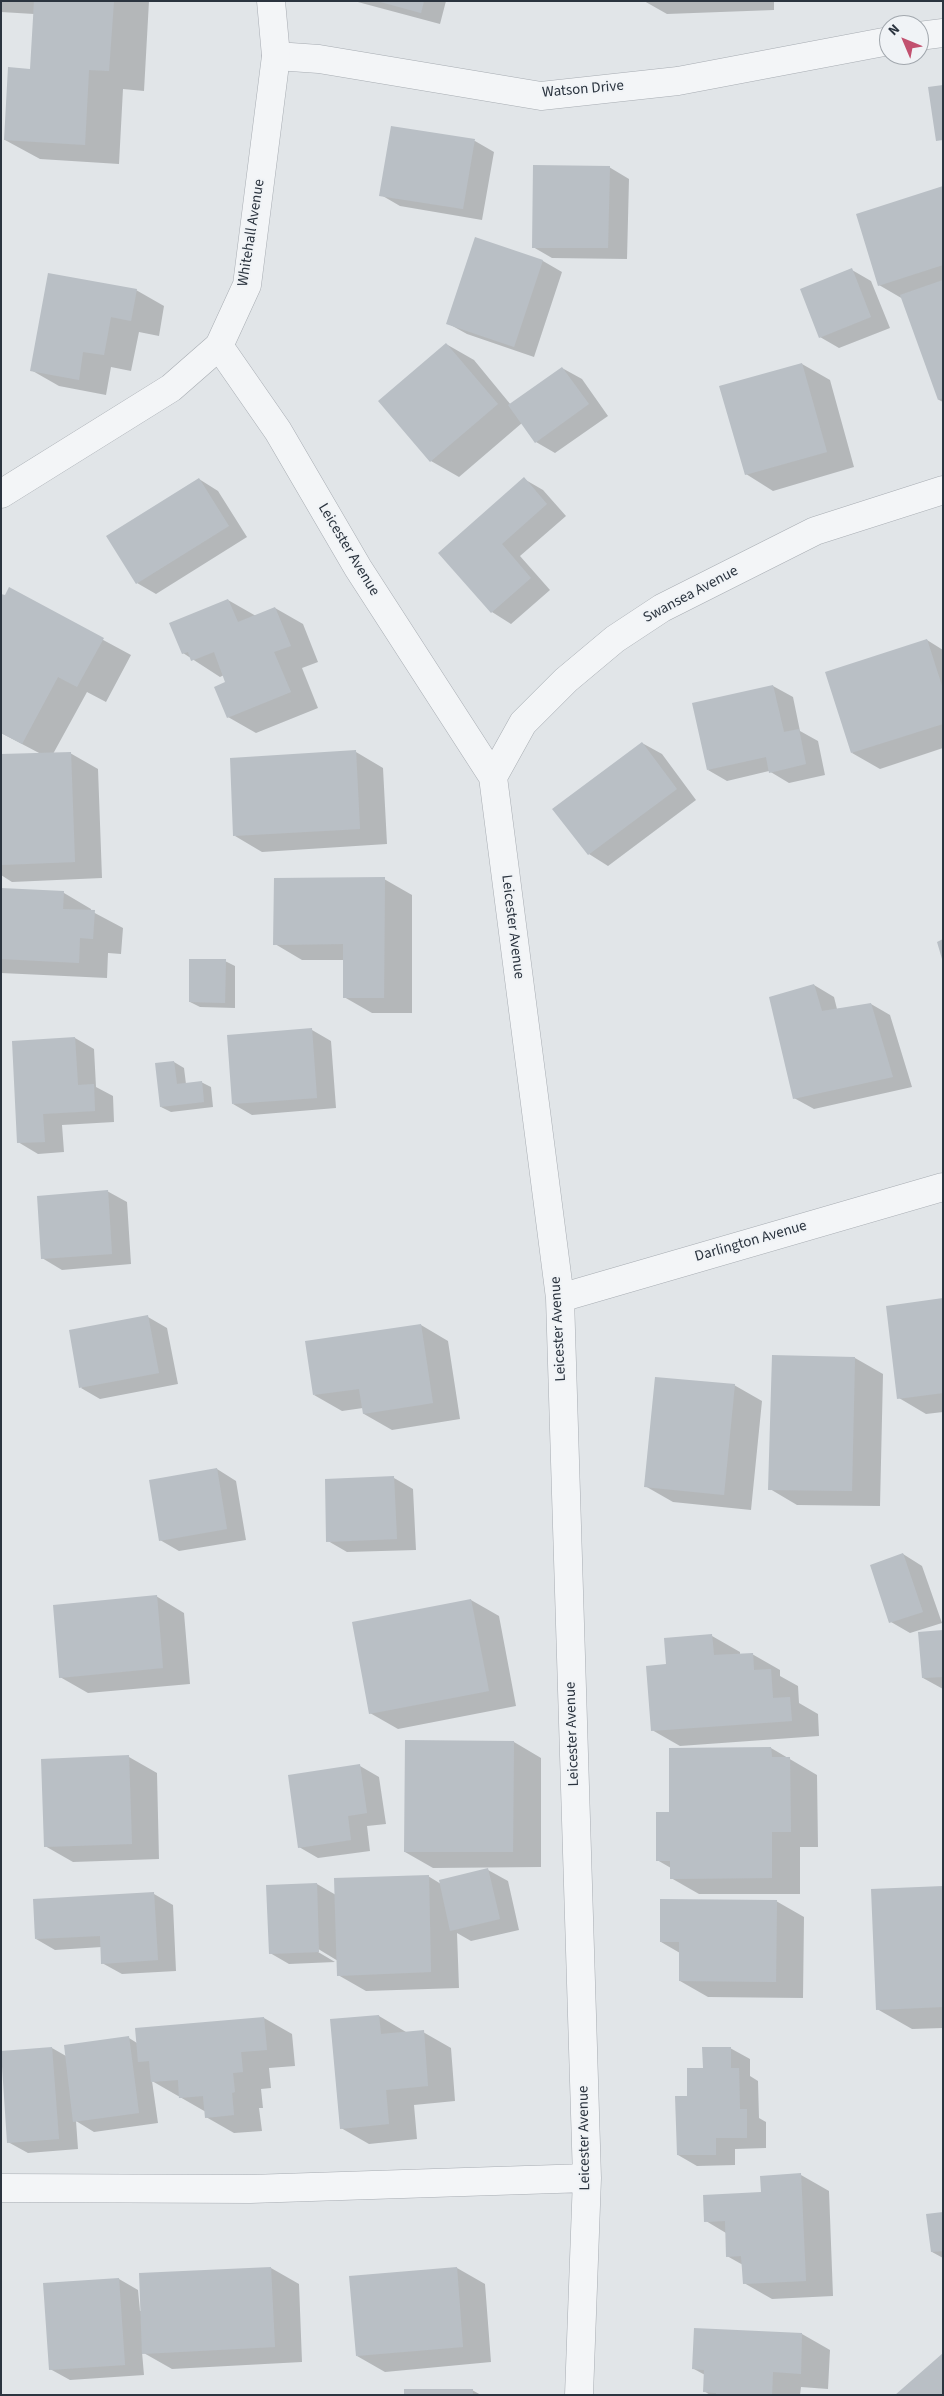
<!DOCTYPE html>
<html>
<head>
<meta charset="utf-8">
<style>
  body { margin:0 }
  #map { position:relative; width:944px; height:2396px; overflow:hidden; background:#e1e5e8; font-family:"Source Sans 3",sans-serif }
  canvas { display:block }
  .frame { position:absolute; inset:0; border:2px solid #2b343f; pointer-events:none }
  .north { position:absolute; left:879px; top:15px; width:50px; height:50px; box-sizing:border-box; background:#f0f3f6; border:1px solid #a1a7ad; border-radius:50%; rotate:315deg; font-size:14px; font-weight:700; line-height:20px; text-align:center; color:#2b343f }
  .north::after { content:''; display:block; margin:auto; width:18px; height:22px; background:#c2516f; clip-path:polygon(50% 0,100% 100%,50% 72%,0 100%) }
</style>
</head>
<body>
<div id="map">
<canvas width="944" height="2396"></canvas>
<div class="frame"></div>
<div class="north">N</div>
</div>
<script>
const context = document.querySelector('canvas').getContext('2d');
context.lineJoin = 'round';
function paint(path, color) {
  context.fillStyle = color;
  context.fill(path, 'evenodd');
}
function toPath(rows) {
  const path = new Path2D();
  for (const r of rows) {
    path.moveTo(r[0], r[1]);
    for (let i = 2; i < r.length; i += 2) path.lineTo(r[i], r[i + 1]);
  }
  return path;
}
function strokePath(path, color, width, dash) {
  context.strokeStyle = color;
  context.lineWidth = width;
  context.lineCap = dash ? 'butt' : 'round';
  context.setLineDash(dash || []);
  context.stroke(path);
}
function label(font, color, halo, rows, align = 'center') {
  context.font = font + ' "Source Sans 3",sans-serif';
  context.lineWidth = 4;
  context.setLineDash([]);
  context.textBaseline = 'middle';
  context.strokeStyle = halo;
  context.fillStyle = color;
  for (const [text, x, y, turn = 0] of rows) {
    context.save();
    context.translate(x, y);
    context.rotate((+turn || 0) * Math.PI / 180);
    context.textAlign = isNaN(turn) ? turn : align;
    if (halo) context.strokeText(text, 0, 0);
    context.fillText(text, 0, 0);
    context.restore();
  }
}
const shadow = toPath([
  [1,1,149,1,144,91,123,89,119,164,40,159,5,140,31,70,34,14,1,12],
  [354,1,446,1,440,24],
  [644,1,774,1,774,10,667,14],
  [392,127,475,141,494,152,482,220,400,206,381,195],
  [609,167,629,179,627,259,552,258,533,247],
  [943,187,943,402,939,400,903,299,879,285],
  [476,239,543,261,562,272,534,357,467,334,447,323],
  [852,270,871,281,890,328,839,348,820,337],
  [136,290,164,306,159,336,139,332,131,371,111,367,106,395,59,386,31,370],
  [446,344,474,360,511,405,562,368,582,379,608,416,555,453,536,442,522,423,459,477,431,461],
  [802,364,830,380,854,467,773,491,746,474],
  [199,479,218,491,247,537,156,594,137,583],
  [524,479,543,490,566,516,520,556,550,590,511,624,492,612,440,553],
  [9,589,131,655,106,702,87,692,53,754,70,753,98,769,102,878,12,882,1,875,1,756,41,754,1,733,5,597],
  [228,600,256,616,275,608,303,624,318,662,302,668,318,708,256,733,228,717,227,683,224,675,220,677,183,653],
  [927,640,943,650,943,748,880,769,852,753],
  [773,686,793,697,800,731,818,741,825,775,789,783,769,771,727,781,708,770],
  [642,743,662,754,696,800,608,866,589,854],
  [356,752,383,768,387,844,262,852,235,836],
  [384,879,412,895,412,1013,372,1013,344,997,344,960,302,960,275,944],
  [1,890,64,893,91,909,91,911,123,928,121,954,108,953,107,978,1,973],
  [225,961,235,966,235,1008,200,1007,190,1002],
  [814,985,834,997,837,1009,871,1004,890,1015,912,1087,814,1109,794,1098],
  [312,1030,331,1041,336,1108,252,1115,233,1104],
  [75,1038,94,1049,96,1087,113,1096,114,1122,62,1125,64,1152,38,1154,18,1142],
  [174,1062,184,1068,186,1084,201,1082,211,1087,213,1107,171,1112,161,1107],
  [107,1191,127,1202,131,1264,62,1270,42,1258],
  [943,1299,943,1412,926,1414,899,1398],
  [148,1317,167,1328,178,1384,100,1399,81,1388],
  [421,1325,448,1341,460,1419,392,1430,364,1414,363,1408,342,1411,314,1395],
  [773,1357,855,1358,883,1374,880,1506,797,1505,770,1489],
  [734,1385,762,1401,751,1510,673,1502,645,1486],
  [217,1469,236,1481,246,1540,179,1551,160,1540],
  [394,1478,413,1489,416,1550,347,1552,328,1541],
  [903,1554,922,1566,942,1623,910,1633,891,1622],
  [156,1596,184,1613,190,1684,88,1693,60,1677],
  [471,1600,499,1616,516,1706,398,1729,370,1713],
  [943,1631,943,1689,923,1678],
  [712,1636,740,1652,740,1655,752,1654,780,1670,780,1676,798,1686,799,1703,818,1714,819,1736,680,1746,652,1730,667,1665,666,1639],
  [514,1742,541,1758,541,1867,433,1868,405,1852],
  [771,1748,817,1775,818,1847,800,1847,800,1894,699,1894,671,1878,671,1868,657,1860,670,1813],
  [129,1757,157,1773,159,1859,73,1862,45,1846],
  [360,1766,379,1777,386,1824,367,1826,370,1851,318,1858,299,1847],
  [488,1870,508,1881,519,1930,471,1941,457,1933,459,1988,366,1991,338,1975,338,1961,315,1947,313,1949,335,1962,289,1964,270,1953,268,1886,317,1884,336,1895,428,1876,441,1884],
  [943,1887,943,2028,912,2029,877,2009],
  [154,1894,173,1905,176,1971,122,1974,102,1963,102,1947,55,1950,36,1939],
  [776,1901,804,1917,803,1998,708,1997,680,1981,680,1953,661,1942],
  [379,2016,406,2032,423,2032,451,2048,455,2101,414,2105,417,2139,369,2144,341,2128],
  [264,2018,292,2034,295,2066,269,2068,271,2088,261,2089,263,2108,259,2108,262,2131,234,2133,206,2117,206,2112,152,2081,158,2123,94,2132,76,2121,78,2149,28,2153,8,2142,52,2048,66,2056,129,2038,137,2043,136,2029],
  [730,2048,750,2059,750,2076,758,2081,759,2118,766,2122,766,2148,735,2149,735,2165,697,2166,678,2155,689,2097,704,2069],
  [801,2175,829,2191,833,2296,772,2299,744,2283,743,2265,727,2256,726,2233,706,2221,762,2193,761,2177],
  [943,2213,943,2258,932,2252],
  [271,2268,299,2284,302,2362,172,2369,142,2352,144,2375,70,2380,50,2369,119,2279,138,2290,140,2311,142,2311],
  [457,2268,485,2284,491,2362,385,2372,357,2356],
  [802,2334,830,2350,828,2389,801,2387,800,2395,710,2395,704,2391,705,2375,694,2369],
  [472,2390,481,2395,406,2395]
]);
const building = toPath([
  [34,1,114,1,109,71,89,70,85,145,4,140,8,67,30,69],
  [377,1,424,1,421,13],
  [943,85,943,140,936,141,928,87],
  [391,126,475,139,463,209,379,196],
  [533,165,610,166,608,248,532,248],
  [943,186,943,265,878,286,856,214],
  [475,237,543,260,514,347,446,324],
  [852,268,871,317,819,338,800,289],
  [48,273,137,289,131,321,111,317,104,355,83,352,79,380,30,371],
  [943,280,943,398,938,400,900,295],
  [446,343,498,404,430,462,378,401],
  [802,363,827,452,745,475,719,386],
  [562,367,589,404,535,443,508,405],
  [524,477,547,504,502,544,531,578,491,613,438,553],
  [199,478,229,526,136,584,106,536],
  [9,587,104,638,77,687,58,677,22,744,1,733,1,594,5,595],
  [228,599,238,622,275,607,291,646,274,652,291,692,227,718,214,687,225,682,214,652,191,661,188,652,182,654,169,623],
  [927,639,943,689,943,724,851,753,825,672],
  [773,685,784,732,799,729,806,764,769,773,766,757,707,770,692,703],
  [642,742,677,789,588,855,552,809],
  [356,750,360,829,233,836,230,758],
  [71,752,75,862,1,865,1,754],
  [385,877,384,998,343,998,343,944,273,945,274,878],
  [1,888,64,891,63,909,95,910,93,939,80,938,79,963,1,959],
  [943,939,943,959,942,959,937,942],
  [189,959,226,959,225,1003,189,1002],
  [814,984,822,1011,871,1003,893,1077,793,1099,769,997],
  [312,1028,317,1098,232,1104,227,1035],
  [75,1037,78,1085,94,1084,95,1111,43,1114,45,1142,17,1143,12,1041],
  [174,1061,177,1084,202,1081,204,1102,160,1107,155,1063],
  [108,1190,112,1254,41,1259,37,1196],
  [943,1298,943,1393,897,1399,886,1306],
  [148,1315,159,1373,79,1388,69,1330],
  [421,1324,433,1403,363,1414,359,1389,313,1395,305,1341],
  [772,1355,855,1357,852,1491,768,1490],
  [655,1377,735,1384,724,1495,644,1487],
  [217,1468,227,1529,159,1541,149,1480],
  [394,1476,397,1539,326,1542,325,1479],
  [903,1553,923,1612,889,1623,870,1565],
  [157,1595,163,1668,59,1678,53,1605],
  [471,1599,489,1691,369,1714,352,1622],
  [943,1630,943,1677,922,1678,918,1632],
  [712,1634,714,1655,753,1653,754,1670,771,1669,773,1698,790,1697,792,1721,651,1731,646,1666,666,1664,664,1638],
  [405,1740,514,1741,513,1852,404,1852],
  [771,1747,772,1757,790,1757,791,1832,772,1832,772,1878,670,1879,670,1861,656,1861,656,1812,669,1812,669,1748],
  [129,1755,132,1844,44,1847,41,1759],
  [360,1764,367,1813,348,1816,351,1840,298,1848,288,1775],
  [488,1868,500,1919,450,1931,439,1880],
  [429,1875,431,1972,337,1976,334,1878],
  [317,1883,319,1952,269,1954,266,1885],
  [943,1886,943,2007,876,2010,871,1889],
  [154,1892,158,1960,101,1964,100,1936,35,1939,33,1899],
  [660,1899,777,1900,776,1982,679,1981,679,1942,660,1942],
  [379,2015,381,2034,424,2030,428,2086,386,2090,389,2124,340,2129,330,2019],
  [264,2017,267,2050,241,2052,243,2072,233,2073,235,2092,232,2093,234,2115,205,2118,203,2096,179,2098,178,2080,151,2082,149,2061,138,2062,135,2028],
  [129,2036,139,2113,73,2122,64,2045],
  [52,2047,59,2139,7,2143,1,2051],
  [702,2047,731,2047,731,2068,739,2068,740,2109,747,2109,747,2138,716,2138,716,2155,677,2155,675,2096,687,2096,687,2068,703,2068],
  [801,2173,806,2281,743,2284,741,2256,726,2257,725,2221,704,2222,703,2195,761,2192,760,2176],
  [943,2212,943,2251,931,2252,926,2214],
  [271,2267,275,2347,142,2354,139,2273],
  [457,2267,463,2347,356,2356,349,2276],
  [119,2278,125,2365,49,2370,43,2283],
  [694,2328,802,2333,801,2374,773,2372,772,2395,716,2395,716,2393,703,2392,704,2370,692,2369],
  [943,2353,943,2395,895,2395],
  [404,2389,473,2389,473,2395,404,2395]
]);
const minor = toPath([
  [919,36,943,33],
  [276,56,319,59,541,96,678,81,889,41],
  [219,346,278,431,358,568,493,777,560,1298,587,2178,579,2395],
  [493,777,523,723,566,680,615,639,662,608,815,531,943,490],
  [560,1298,943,1187],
  [1,2188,250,2189,587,2178]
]);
const tertiary = toPath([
  [1,494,171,388,219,346,247,285,276,56,271,1]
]);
const streetNames = [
  ["Watson Drive",583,90,-5],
  ["Whitehall Avenue",252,233,-81],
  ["Leicester Avenue",348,550,59],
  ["Swansea Avenue",691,595,-28],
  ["Leicester Avenue",512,927,83],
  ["Darlington Avenue",751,1242,-16],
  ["Leicester Avenue",559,1329,-93],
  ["Leicester Avenue",573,1734,-92],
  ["Leicester Avenue",585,2138,-91]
];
paint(shadow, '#0003');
paint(building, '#b9bfc5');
strokePath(minor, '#a7acb2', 29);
strokePath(tertiary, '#a7acb2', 29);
strokePath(minor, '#f3f5f7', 28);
strokePath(tertiary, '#f3f5f7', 28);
label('15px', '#2b343f', '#f0f3f6', streetNames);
</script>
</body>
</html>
